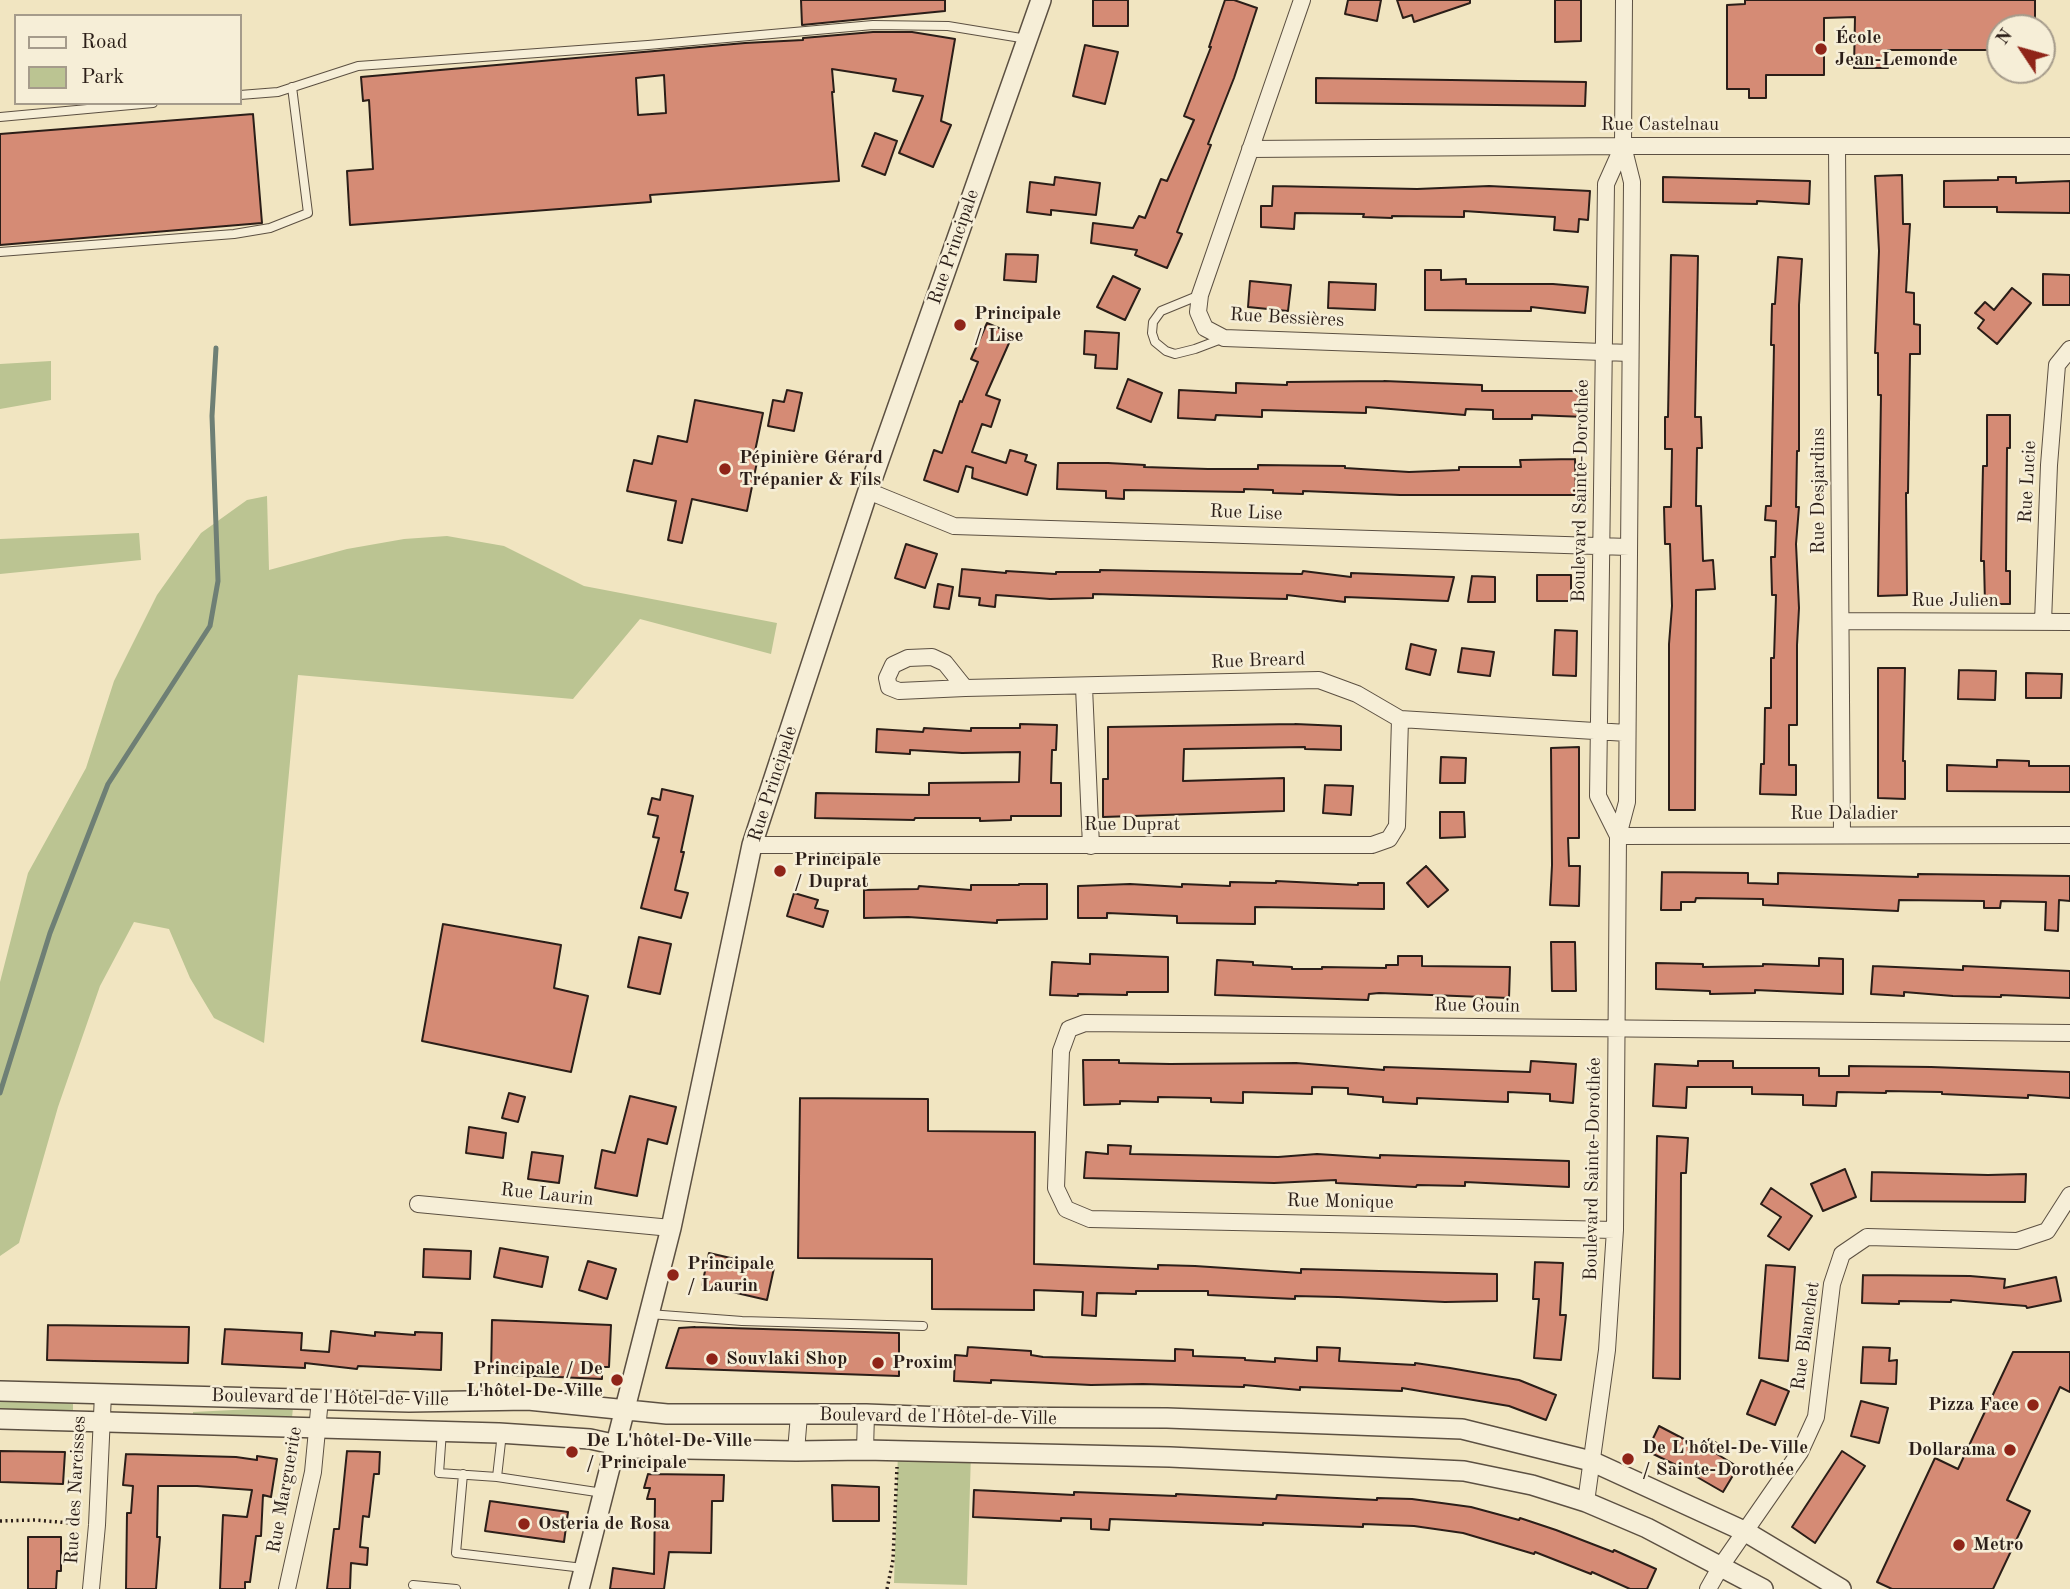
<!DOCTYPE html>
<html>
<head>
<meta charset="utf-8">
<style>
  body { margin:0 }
  #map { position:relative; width:2070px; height:1589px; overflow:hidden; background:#f1e5c1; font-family:"Old Standard TT",serif }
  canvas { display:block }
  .legend { position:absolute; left:14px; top:14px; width:228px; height:91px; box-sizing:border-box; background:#f6eed7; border:2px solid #a59b8b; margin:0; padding:9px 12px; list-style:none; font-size:21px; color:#2b1e18 }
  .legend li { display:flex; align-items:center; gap:14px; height:35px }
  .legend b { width:35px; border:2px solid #a59b8b }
  .north { position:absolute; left:1986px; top:14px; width:70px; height:70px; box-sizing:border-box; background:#f6eed7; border:2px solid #a59b8b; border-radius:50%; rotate:306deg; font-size:19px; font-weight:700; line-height:28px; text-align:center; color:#2b1e18 }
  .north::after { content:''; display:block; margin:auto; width:24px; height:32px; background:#8f2418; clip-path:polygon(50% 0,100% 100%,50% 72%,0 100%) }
</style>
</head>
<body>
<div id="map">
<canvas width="2070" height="1589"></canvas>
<ul class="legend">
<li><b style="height:9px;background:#f6eed7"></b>Road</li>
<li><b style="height:19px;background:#bbc492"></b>Park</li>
</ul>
<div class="north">N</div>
</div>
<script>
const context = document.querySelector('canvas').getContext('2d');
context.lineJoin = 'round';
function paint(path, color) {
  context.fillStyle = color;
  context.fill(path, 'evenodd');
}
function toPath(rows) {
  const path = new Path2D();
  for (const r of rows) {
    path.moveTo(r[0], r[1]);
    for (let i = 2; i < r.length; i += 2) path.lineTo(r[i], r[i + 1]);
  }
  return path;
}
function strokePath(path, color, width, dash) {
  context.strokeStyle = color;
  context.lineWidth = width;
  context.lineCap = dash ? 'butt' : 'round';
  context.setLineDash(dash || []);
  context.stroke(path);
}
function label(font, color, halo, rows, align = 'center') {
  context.font = font + ' "Old Standard TT",serif';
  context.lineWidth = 5;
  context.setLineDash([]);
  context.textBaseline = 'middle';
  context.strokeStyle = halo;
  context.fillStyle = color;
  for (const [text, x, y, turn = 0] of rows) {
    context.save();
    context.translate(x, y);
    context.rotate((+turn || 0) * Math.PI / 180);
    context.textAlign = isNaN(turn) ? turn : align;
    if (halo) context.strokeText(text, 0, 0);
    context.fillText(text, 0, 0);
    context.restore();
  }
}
const green = toPath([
  [51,361,51,400,0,409,0,364],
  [267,496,269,570,347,549,404,539,447,536,504,546,584,586,777,623,771,654,640,619,573,699,298,675,264,1043,214,1018,190,978,169,929,134,922,100,986,58,1107,19,1243,0,1256,0,982,28,873,86,768,114,681,157,595,201,533,247,500],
  [139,533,141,560,0,574,0,539],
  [0,1399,73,1401,73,1412,0,1410],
  [293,1407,292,1418,193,1415,193,1412],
  [898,1451,971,1453,967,1585,894,1583]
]);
const stream = toPath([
  [0,1093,50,933,108,784,210,626,218,581,212,416,216,348]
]);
const building = toPath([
  [801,0,945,0,945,11,802,25,801,0],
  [1093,0,1128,0,1128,26,1093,26,1093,0],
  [1225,0,1234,0,1257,8,1234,78,1208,144,1211,145,1177,232,1182,234,1167,268,1135,255,1137,250,1091,243,1093,223,1133,228,1139,216,1145,218,1161,179,1167,181,1194,120,1184,116,1211,47,1209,47,1225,0],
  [1348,0,1381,0,1377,21,1345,14,1348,0],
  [1397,0,1470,0,1470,3,1414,22,1412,15,1403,18,1397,0],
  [1555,0,1581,0,1581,41,1555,42,1555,0],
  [1745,0,2035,0,2035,28,2000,28,2000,50,1888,50,1888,68,1854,68,1855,17,1824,18,1824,75,1766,75,1766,98,1749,98,1749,89,1727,89,1727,5,1745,4,1745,0],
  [873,32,912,32,955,39,941,121,951,125,933,167,899,153,923,96,893,91,896,79,832,69,834,92,832,92,839,181,650,195,651,202,350,225,347,171,373,169,369,100,363,101,361,77,745,43,803,40,803,38,873,32],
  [664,75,666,113,638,115,636,78,664,75],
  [1085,45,1118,52,1105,104,1073,96,1085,45],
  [1316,78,1586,82,1585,106,1316,103,1316,78],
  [253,114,262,223,0,245,0,134,253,114],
  [875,133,897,141,885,175,862,166,875,133],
  [1902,175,1903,224,1910,224,1906,292,1914,293,1914,324,1920,325,1920,354,1910,354,1908,493,1906,493,1907,595,1878,596,1881,395,1878,395,1878,353,1875,353,1879,251,1875,176,1902,175],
  [1055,177,1100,183,1096,215,1051,210,1051,215,1027,212,1030,182,1054,185,1055,177],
  [1663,177,1810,181,1809,204,1757,201,1757,204,1663,202,1663,177],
  [1998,177,2016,177,2016,183,2070,181,2070,213,1997,212,1997,207,1944,207,1944,181,1998,180,1998,177],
  [1273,186,1417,189,1489,186,1590,191,1588,220,1579,219,1578,232,1554,230,1555,217,1464,211,1464,217,1392,216,1392,218,1363,217,1364,214,1295,213,1294,229,1261,227,1261,206,1272,206,1273,186],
  [1006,254,1038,255,1036,282,1004,280,1006,254],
  [1671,255,1698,256,1695,417,1701,417,1702,448,1697,448,1696,506,1701,506,1703,561,1713,560,1715,589,1696,590,1695,810,1669,810,1669,644,1672,606,1670,544,1665,544,1664,507,1671,507,1672,449,1665,449,1665,417,1668,417,1671,255],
  [1778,257,1802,259,1799,305,1799,451,1797,451,1796,507,1799,507,1796,544,1799,608,1797,645,1797,725,1789,725,1789,765,1796,765,1796,795,1760,794,1761,764,1764,764,1765,708,1771,708,1771,658,1774,658,1776,595,1772,595,1771,557,1775,557,1776,521,1765,520,1766,506,1771,506,1774,345,1771,345,1772,304,1775,304,1778,257],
  [1425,270,1441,270,1441,280,1466,279,1466,284,1553,284,1588,287,1585,313,1531,307,1531,311,1425,310,1425,270],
  [2043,274,2070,275,2070,305,2043,305,2043,274],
  [1113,276,1140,289,1125,320,1097,307,1113,276],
  [1250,281,1291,285,1288,311,1248,307,1250,281],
  [1329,282,1376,284,1375,310,1328,308,1329,282],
  [2012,288,2031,303,1997,344,1978,328,1984,320,1975,313,1985,302,1994,310,2012,288],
  [987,323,1013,334,986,395,1000,400,991,427,982,424,972,452,1006,463,1010,450,1027,455,1025,461,1036,465,1027,495,972,478,973,468,966,466,958,492,924,480,934,450,942,453,960,401,962,402,978,362,971,359,987,323],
  [1085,331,1119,333,1117,369,1095,368,1096,355,1084,354,1085,331],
  [1128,379,1162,393,1151,422,1117,408,1128,379],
  [1384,381,1482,385,1482,391,1587,391,1586,417,1532,415,1532,419,1493,419,1493,410,1466,409,1465,415,1366,407,1366,413,1262,410,1262,417,1216,415,1215,420,1178,418,1179,390,1236,393,1236,383,1287,385,1287,382,1384,381],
  [787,390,802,393,794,431,768,426,773,400,784,402,787,390],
  [695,400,763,413,754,456,758,457,747,511,692,499,682,543,668,540,676,501,627,491,634,460,652,464,658,436,687,442,695,400],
  [1987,415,2010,415,2010,448,2007,448,2006,571,2010,571,2010,604,1985,604,1984,561,1981,561,1983,466,1987,466,1987,415],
  [1575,459,1576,495,1400,495,1303,491,1303,494,1273,493,1273,490,1244,489,1244,492,1124,490,1124,499,1106,498,1106,491,1057,489,1058,463,1108,463,1145,465,1144,467,1208,469,1258,469,1258,465,1345,466,1345,468,1409,472,1459,470,1459,467,1521,467,1520,460,1575,459],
  [906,544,937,554,925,588,895,578,906,544],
  [962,569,1006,573,1006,571,1056,574,1056,572,1100,572,1100,570,1302,574,1303,571,1351,577,1351,573,1454,577,1448,601,1345,597,1345,602,1287,595,1287,599,1093,594,1093,598,1050,599,996,595,995,607,979,605,980,598,959,596,962,569],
  [1537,575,1571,575,1571,601,1537,601,1537,575],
  [1472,576,1495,577,1495,602,1468,602,1472,576],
  [938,584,953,587,949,609,934,607,938,584],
  [1555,630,1577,631,1576,676,1553,675,1555,630],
  [1411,644,1436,650,1430,675,1406,669,1411,644],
  [1462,648,1494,652,1490,676,1458,672,1462,648],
  [1878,668,1905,668,1903,761,1905,761,1905,799,1878,798,1878,668],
  [1959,670,1996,671,1995,700,1958,699,1959,670],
  [2026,673,2062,674,2061,698,2026,698,2026,673],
  [1020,724,1057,725,1056,750,1052,750,1051,783,1061,783,1061,816,1011,816,1011,820,980,821,980,818,915,818,914,820,815,818,816,793,929,795,929,783,1019,782,1020,752,962,753,910,750,910,754,876,752,877,729,923,732,924,728,971,731,971,728,1020,728,1020,724],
  [1295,724,1341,726,1341,750,1305,749,1305,747,1184,749,1183,781,1284,778,1284,811,1103,817,1103,779,1108,779,1108,727,1295,724],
  [1579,747,1579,838,1568,838,1569,866,1580,866,1579,906,1550,905,1552,865,1551,748,1579,747],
  [1441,757,1466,758,1465,783,1440,783,1441,757],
  [1997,760,2029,761,2029,766,2070,766,2070,792,1947,791,1947,765,1997,767,1997,760],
  [1325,785,1353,786,1351,815,1323,813,1325,785],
  [662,789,693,796,681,852,684,852,675,890,688,893,681,918,641,908,659,838,653,837,658,816,648,814,652,798,660,800,662,789],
  [1440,812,1464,812,1465,837,1440,838,1440,812],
  [1426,866,1448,890,1428,907,1407,883,1426,866],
  [1662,872,1748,873,1748,883,1778,884,1778,873,1918,877,1918,874,2070,876,2070,901,2059,900,2058,931,2045,930,2046,902,2001,901,2000,908,1984,908,1984,901,1899,900,1898,911,1763,905,1763,899,1696,898,1695,902,1681,902,1681,910,1661,910,1662,872],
  [1276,881,1358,885,1358,883,1384,883,1384,909,1255,907,1255,924,1177,923,1177,916,1107,913,1107,918,1078,918,1078,886,1130,884,1182,887,1182,884,1230,886,1230,882,1276,883,1276,881],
  [1019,884,1047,884,1047,919,997,920,997,923,908,917,864,918,864,890,918,889,919,886,971,890,971,885,1019,885,1019,884],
  [794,893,818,900,815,908,828,911,823,927,787,916,794,893],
  [443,924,561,945,554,988,588,996,571,1072,422,1041,443,924],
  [639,937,671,944,660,994,628,987,639,937],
  [1551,942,1575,942,1576,991,1552,991,1551,942],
  [1090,954,1168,957,1168,992,1127,992,1127,995,1078,994,1078,996,1050,995,1052,962,1090,964,1090,954],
  [1398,956,1422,956,1422,966,1510,967,1509,998,1379,993,1369,994,1368,1000,1215,995,1217,960,1253,962,1253,965,1292,967,1292,969,1322,969,1322,967,1386,968,1386,965,1398,965,1398,956],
  [1819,958,1843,959,1843,994,1755,990,1755,993,1710,994,1710,991,1656,989,1656,963,1703,964,1703,967,1763,966,1763,964,1819,966,1819,958],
  [1873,966,1963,970,1963,966,2070,971,2070,998,2001,995,2001,997,1953,996,1904,992,1904,996,1871,994,1873,966],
  [1083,1060,1119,1060,1119,1063,1170,1064,1296,1063,1384,1070,1384,1067,1530,1072,1531,1061,1576,1064,1573,1103,1550,1101,1550,1094,1508,1092,1508,1102,1417,1098,1417,1104,1383,1102,1383,1097,1348,1094,1348,1088,1312,1087,1312,1094,1243,1092,1243,1103,1211,1102,1211,1098,1158,1097,1158,1102,1120,1101,1120,1104,1084,1105,1083,1060],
  [1698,1061,1733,1061,1733,1068,1819,1068,1819,1076,1849,1076,1849,1066,1931,1067,2070,1072,2070,1098,2028,1095,2028,1098,1942,1094,1942,1092,1886,1091,1886,1093,1837,1092,1836,1106,1803,1105,1803,1095,1752,1094,1752,1087,1687,1087,1686,1108,1653,1106,1655,1064,1698,1066,1698,1061],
  [509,1093,525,1097,518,1122,502,1118,509,1093],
  [630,1096,676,1107,667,1144,648,1139,637,1196,595,1188,602,1150,615,1153,630,1096],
  [800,1098,928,1099,928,1131,1035,1132,1034,1264,1158,1269,1158,1265,1195,1266,1301,1273,1301,1269,1497,1274,1497,1301,1445,1302,1338,1297,1295,1296,1295,1299,1208,1295,1208,1291,1136,1291,1136,1294,1097,1293,1096,1316,1082,1315,1083,1292,1034,1290,1034,1310,932,1309,932,1259,798,1258,800,1098],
  [469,1127,506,1133,503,1158,466,1153,469,1127],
  [1657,1136,1688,1138,1686,1173,1681,1173,1680,1379,1653,1378,1657,1136],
  [1108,1145,1131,1146,1130,1154,1278,1157,1317,1154,1380,1158,1380,1155,1569,1161,1569,1187,1465,1182,1465,1186,1417,1185,1416,1187,1336,1183,1336,1180,1274,1183,1084,1178,1086,1152,1108,1154,1108,1145],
  [532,1152,563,1156,559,1183,528,1179,532,1152],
  [1845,1169,1856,1197,1823,1211,1811,1184,1845,1169],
  [1872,1172,1988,1175,2026,1174,2025,1202,1871,1201,1872,1172],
  [1771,1188,1812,1216,1789,1250,1768,1236,1781,1217,1761,1204,1771,1188],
  [500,1248,548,1257,542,1287,494,1277,500,1248],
  [424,1249,471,1251,470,1279,423,1277,424,1249],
  [709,1253,774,1268,767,1300,702,1285,709,1253],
  [588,1261,616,1269,607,1299,579,1290,588,1261],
  [1535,1262,1563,1263,1560,1315,1566,1315,1561,1360,1534,1358,1539,1299,1533,1299,1535,1262],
  [1766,1265,1795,1267,1788,1361,1759,1358,1766,1265],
  [1863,1275,1970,1276,2005,1279,2004,1288,2056,1277,2061,1301,2027,1308,2026,1306,1951,1300,1951,1302,1899,1301,1899,1304,1862,1303,1863,1275],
  [492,1320,611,1325,609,1367,602,1367,602,1379,491,1374,492,1320],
  [48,1325,189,1327,188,1363,47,1360,48,1325],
  [695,1327,899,1333,899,1376,666,1368,679,1328,695,1327],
  [225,1329,302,1333,301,1350,329,1352,331,1331,375,1336,375,1332,415,1335,415,1332,442,1333,441,1370,358,1366,357,1369,305,1363,305,1368,222,1364,225,1329],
  [968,1347,1031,1351,1031,1355,1043,1357,1175,1361,1175,1349,1193,1350,1193,1356,1245,1358,1245,1360,1275,1362,1275,1358,1317,1361,1317,1347,1340,1348,1339,1361,1415,1365,1415,1363,1450,1368,1519,1380,1556,1395,1546,1420,1509,1406,1402,1388,1402,1391,1300,1387,1300,1390,1244,1385,1244,1387,1143,1384,1091,1385,991,1380,991,1383,954,1381,955,1355,967,1356,968,1347],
  [1863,1347,1890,1348,1889,1361,1897,1360,1896,1384,1861,1383,1863,1347],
  [2013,1352,2070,1352,2070,1392,2060,1387,2007,1500,2030,1511,1993,1589,1892,1589,1877,1582,1935,1458,1958,1469,2013,1352],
  [1761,1380,1789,1391,1775,1425,1747,1414,1761,1380],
  [1861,1401,1888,1408,1879,1443,1851,1436,1861,1401],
  [1659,1426,1703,1449,1709,1439,1722,1446,1717,1454,1738,1467,1723,1492,1678,1466,1647,1451,1659,1426],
  [0,1451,65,1452,63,1484,0,1482,0,1451],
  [347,1451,380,1452,379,1474,374,1474,369,1517,363,1516,360,1547,368,1548,367,1565,351,1563,350,1589,327,1589,334,1529,339,1529,347,1451],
  [1842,1451,1865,1466,1815,1543,1792,1527,1842,1451],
  [126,1454,236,1457,257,1460,257,1456,277,1459,271,1497,263,1495,261,1536,256,1536,250,1582,245,1582,245,1589,220,1589,223,1515,247,1517,252,1490,197,1486,158,1486,157,1537,160,1537,156,1589,126,1589,127,1513,131,1513,133,1486,123,1485,126,1454],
  [648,1474,724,1475,723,1501,712,1501,711,1553,669,1552,664,1589,610,1589,613,1568,654,1574,655,1499,647,1499,650,1488,644,1488,648,1474],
  [832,1485,879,1487,879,1521,833,1521,832,1485],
  [974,1490,1074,1495,1074,1492,1176,1496,1176,1494,1276,1499,1277,1495,1377,1500,1377,1498,1412,1499,1471,1507,1519,1520,1520,1518,1556,1530,1613,1552,1614,1550,1656,1569,1647,1589,1630,1589,1592,1572,1591,1574,1535,1552,1534,1554,1463,1533,1414,1526,1363,1524,1363,1527,1263,1523,1263,1525,1110,1519,1109,1530,1091,1529,1091,1519,1061,1518,1061,1521,973,1517,974,1490],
  [490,1501,568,1512,564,1542,485,1531,490,1501],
  [28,1537,61,1537,61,1571,57,1571,56,1589,28,1589,28,1537]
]);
const path = toPath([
  [0,1521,35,1520,82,1524],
  [887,1589,893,1560,897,1467]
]);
const service = toPath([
  [240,95,278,92,358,66,648,45,873,25,948,26,1027,39],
  [0,117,153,103],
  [0,252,234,234,270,228,308,213,292,87],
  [1200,295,1161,311,1153,322,1152,333,1155,342,1166,351,1175,354,1195,349,1224,338],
  [649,1314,742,1321,923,1326],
  [442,1431,439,1473,497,1477,502,1433],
  [463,1474,456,1553,583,1568],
  [497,1477,603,1493],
  [413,1585,456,1589]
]);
const minor = toPath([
  [1302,0,1200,295,1198,312,1205,328,1224,338,1630,353],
  [1837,147,1842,835],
  [1250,149,1623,146,2070,146],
  [868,491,954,526,1629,547],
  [1841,621,2070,622],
  [2043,622,2049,465,2057,365,2070,349],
  [1084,687,1091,846],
  [965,688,899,691,889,687,887,678,893,665,908,658,932,657,945,663,965,688,1319,680,1357,694,1400,719,1627,733],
  [1618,836,1598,796,1606,184,1623,146],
  [1618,836,2070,835],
  [752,845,1372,845,1389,839,1397,826,1400,719],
  [418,1204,671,1228],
  [1615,1230,1090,1219,1066,1209,1056,1188,1061,1051,1069,1029,1085,1023,2070,1033],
  [865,1450,866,1414],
  [796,1451,799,1415],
  [1586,1502,1607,1350,1615,1230,1618,836,1627,802,1632,182,1623,146,1624,0],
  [91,1589,97,1525,103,1394],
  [287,1589,313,1472,320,1399],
  [1708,1589,1721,1566,1800,1452,1816,1417,1832,1284,1842,1254,1867,1237,2017,1241,2047,1231,2070,1195]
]);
const tertiary = toPath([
  [0,1391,409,1402,528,1400,667,1414,866,1414,943,1417,1167,1418,1462,1429,1591,1461,1746,1532,1841,1589],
  [0,1419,499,1433,590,1439,631,1448,796,1451,865,1450,1170,1457,1464,1471,1532,1485,1586,1502,1647,1528,1763,1589],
  [579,1589,671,1228,752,845,868,491,1041,0]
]);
const markers = [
  [1821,49,7,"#8f2418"],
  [960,325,7,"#8f2418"],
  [725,469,7,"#8f2418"],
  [780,871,7,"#8f2418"],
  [673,1275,7,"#8f2418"],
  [712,1359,7,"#8f2418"],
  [878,1363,7,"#8f2418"],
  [617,1380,7,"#8f2418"],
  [2033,1405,7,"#8f2418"],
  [2010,1450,7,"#8f2418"],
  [572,1452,7,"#8f2418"],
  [1628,1459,7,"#8f2418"],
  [524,1524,7,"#8f2418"],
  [1959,1545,7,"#8f2418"]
];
const poiNames = [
  ["École",1835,38],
  ["Jean-Lemonde",1835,60],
  ["Principale",974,314],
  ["/ Lise",974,336],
  ["Pépinière Gérard",739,458],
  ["Trépanier & Fils",739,480],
  ["Principale",794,860],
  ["/ Duprat",794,882],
  ["Principale",687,1264],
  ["/ Laurin",687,1286],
  ["Souvlaki Shop",726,1359],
  ["Proxim",892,1363],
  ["Principale / De",603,1369,"right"],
  ["L'hôtel-De-Ville",603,1391,"right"],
  ["Pizza Face",2019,1405,"right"],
  ["De L'hôtel-De-Ville",586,1441],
  ["/ Principale",586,1463],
  ["De L'hôtel-De-Ville",1642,1448],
  ["/ Sainte-Dorothée",1642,1470],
  ["Dollarama",1996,1450,"right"],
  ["Osteria de Rosa",538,1524],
  ["Metro",1973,1545]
];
const streetNames = [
  ["Rue Castelnau",1660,125],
  ["Rue Principale",954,247,-71],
  ["Rue Bessières",1287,318,3],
  ["Rue Lucie",2028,482,-87],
  ["Boulevard Sainte-Dorothée",1581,491,-89],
  ["Rue Desjardins",1819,491,-90],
  ["Rue Lise",1246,513,2],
  ["Rue Julien",1955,601],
  ["Rue Breard",1258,661,-2],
  ["Rue Principale",773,784,-72],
  ["Rue Daladier",1844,814],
  ["Rue Duprat",1132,825],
  ["Rue Gouin",1477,1006,1],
  ["Boulevard Sainte-Dorothée",1593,1169,-89],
  ["Rue Laurin",547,1195,6],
  ["Rue Monique",1340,1202,1],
  ["Rue Blanchet",1806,1336,-82],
  ["Boulevard de l'Hôtel-de-Ville",330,1398,1],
  ["Boulevard de l'Hôtel-de-Ville",938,1417,1],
  ["Rue des Narcisses",76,1490,-87],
  ["Rue Marguerite",285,1490,-80]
];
paint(green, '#bbc492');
strokePath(stream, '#6e7f75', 5);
paint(building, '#d58b75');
strokePath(building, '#2b1e18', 2);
strokePath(service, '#5c5042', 10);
strokePath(minor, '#5c5042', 18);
strokePath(tertiary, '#5c5042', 22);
strokePath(path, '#2b1e18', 3.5, [2, 3.5]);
strokePath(service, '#f6eed7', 8);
strokePath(minor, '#f6eed7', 16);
strokePath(tertiary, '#f6eed7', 19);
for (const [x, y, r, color] of markers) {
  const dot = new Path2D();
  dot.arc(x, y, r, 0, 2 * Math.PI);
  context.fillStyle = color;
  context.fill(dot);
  strokePath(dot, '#f6eed7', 2.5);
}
label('bold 19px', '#2b1e18', '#f6eed7', poiNames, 'left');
label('19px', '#2b1e18', '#f6eed7', streetNames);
</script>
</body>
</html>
